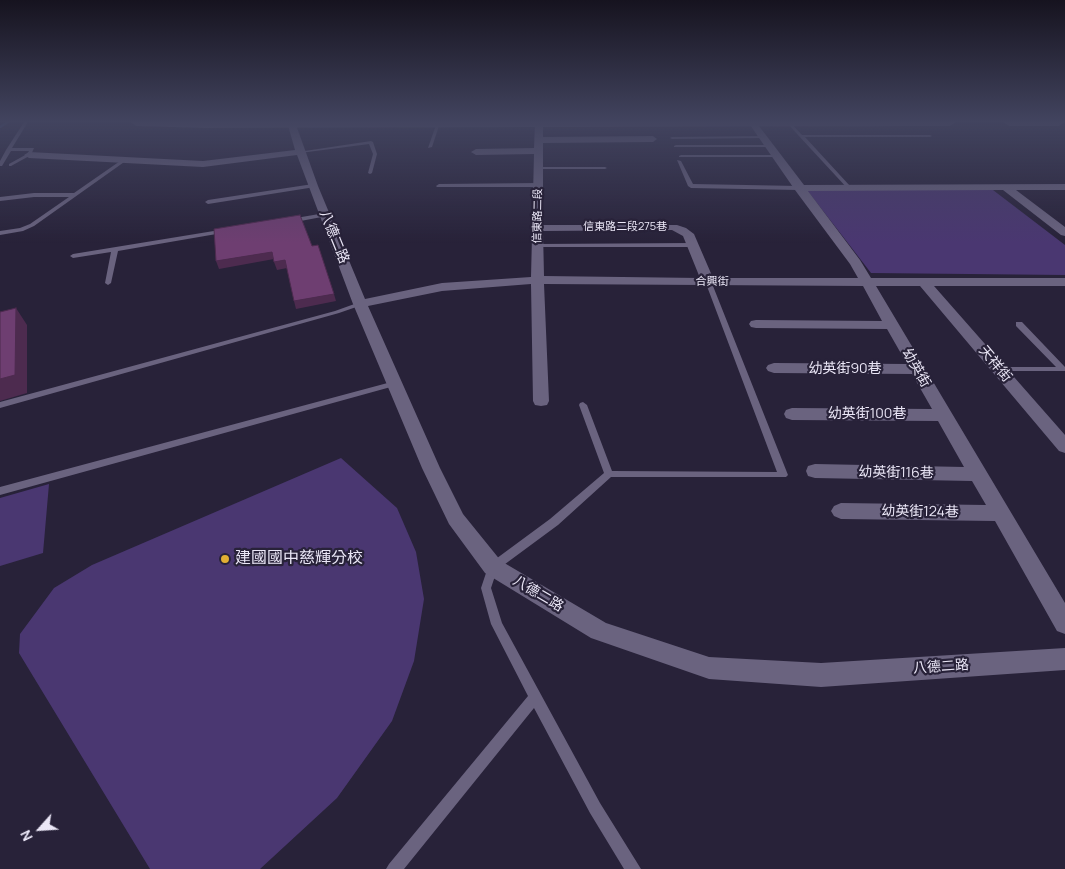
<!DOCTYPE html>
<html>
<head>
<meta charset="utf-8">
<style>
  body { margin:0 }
  #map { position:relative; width:1065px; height:869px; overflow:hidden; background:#282239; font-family:Manrope,sans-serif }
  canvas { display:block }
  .north { position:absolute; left:15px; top:804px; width:50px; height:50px; -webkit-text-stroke:4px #282239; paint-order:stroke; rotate:244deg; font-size:14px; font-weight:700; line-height:20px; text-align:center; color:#ebe7f7 }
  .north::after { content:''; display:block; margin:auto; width:18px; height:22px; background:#ebe7f7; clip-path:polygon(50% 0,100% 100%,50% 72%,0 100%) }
</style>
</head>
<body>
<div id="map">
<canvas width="1065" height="869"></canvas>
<div class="north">N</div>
</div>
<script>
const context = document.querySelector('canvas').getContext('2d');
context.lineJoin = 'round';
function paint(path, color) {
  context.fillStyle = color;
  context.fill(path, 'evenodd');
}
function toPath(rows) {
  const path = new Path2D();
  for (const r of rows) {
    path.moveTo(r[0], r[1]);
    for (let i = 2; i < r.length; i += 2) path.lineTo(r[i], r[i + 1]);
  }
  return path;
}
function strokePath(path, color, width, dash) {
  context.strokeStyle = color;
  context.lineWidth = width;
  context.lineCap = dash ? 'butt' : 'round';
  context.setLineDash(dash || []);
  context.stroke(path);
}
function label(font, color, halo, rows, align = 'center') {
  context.font = font + ' Manrope,"Noto Sans TC",sans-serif';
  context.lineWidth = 4.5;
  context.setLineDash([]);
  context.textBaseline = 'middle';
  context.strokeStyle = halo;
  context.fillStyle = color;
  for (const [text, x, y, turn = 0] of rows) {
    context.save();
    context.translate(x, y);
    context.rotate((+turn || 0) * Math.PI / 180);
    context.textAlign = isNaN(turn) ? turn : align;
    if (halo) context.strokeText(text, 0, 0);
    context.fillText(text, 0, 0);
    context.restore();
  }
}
const green = toPath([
  [807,190,993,190,1065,245,1065,275,871,273],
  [341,458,397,508,416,552,424,599,414,661,392,721,337,798,260,869,150,869,19,653,20,634,54,588,92,565],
  [49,484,43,553,0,566,0,498]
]);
const stream = toPath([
  [0,127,8,122]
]);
const lane = toPath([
  [24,122,28,122,12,148,34,148,31,155,11,166,9,166,9,164,27,154,29,151,11,151,2,166,0,166,0,161,6,150,24,122],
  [437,122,440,123,432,147,428,148,437,122],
  [786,122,790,122,802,135,930,135,932,136,930,137,805,137,850,186,850,188,848,189,786,122],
  [764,136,762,138,672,139,670,138,672,137,764,136],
  [371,141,373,142,377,154,372,173,370,174,368,173,373,154,369,144,300,153,298,152,371,141],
  [676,145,769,145,771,146,769,147,674,147,674,146,676,145],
  [681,155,776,155,778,156,776,157,679,157,679,156,681,155],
  [123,159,127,160,34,226,23,231,0,235,0,231,20,228,30,224,69,197,34,197,0,201,0,197,34,193,74,193,123,159],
  [677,160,681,161,693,184,799,186,802,188,799,190,691,188,688,186,677,160],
  [539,167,605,167,607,168,605,169,537,169,537,167,539,167],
  [313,184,316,186,315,187,208,204,205,202,208,200,313,184],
  [439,184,538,183,541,185,538,187,437,187,436,186,439,184],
  [325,213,327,214,327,216,290,223,287,221,290,219,325,213],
  [226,229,228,230,228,232,118,251,111,283,108,285,105,283,111,252,73,258,70,256,73,254,226,229],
  [537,244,693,243,696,245,693,247,535,247,535,245,537,244],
  [708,279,711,281,788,475,786,477,611,477,558,525,497,570,491,588,502,623,600,803,641,869,624,869,590,813,534,708,404,869,386,869,389,864,528,696,491,624,481,588,489,564,550,519,604,473,579,405,580,403,583,402,587,405,612,471,777,472,705,281,708,279],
  [360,302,362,303,362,305,339,313,0,408,0,402,335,311,360,302],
  [1016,322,1022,322,1065,367,1065,371,996,371,995,369,996,367,1056,367,1016,326,1016,322],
  [395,381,398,381,399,383,398,385,0,495,0,487,395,381]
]);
const street = toPath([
  [287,122,295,122,318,186,365,299,442,283,531,277,534,154,476,155,471,152,476,149,534,148,535,122,543,122,543,137,653,136,657,139,653,142,543,143,543,225,677,225,686,228,694,234,713,278,858,278,850,264,795,190,748,122,756,122,804,185,1065,184,1065,190,1016,190,1065,227,1065,236,1061,235,1003,190,808,191,860,260,871,278,1065,278,1065,286,934,286,1065,435,1065,453,1059,451,920,286,876,286,1065,603,1065,634,1057,631,995,521,841,519,834,516,831,511,834,506,841,503,986,505,972,481,815,478,808,476,806,471,808,466,815,464,964,467,938,421,792,420,786,418,784,414,786,410,792,408,932,409,912,374,774,373,768,371,766,368,768,365,774,363,907,364,887,329,756,328,751,327,749,324,751,321,756,320,882,321,863,286,544,284,549,401,547,405,541,406,535,405,533,401,531,284,442,291,368,306,440,468,463,514,501,561,606,623,709,657,821,663,1065,648,1065,670,821,687,709,679,591,638,485,573,449,524,422,468,353,304,297,155,203,167,29,158,24,155,29,152,203,161,295,150,287,122],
  [672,230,683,236,700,278,544,276,543,231,672,230]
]);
const secondary = toPath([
  [130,122,956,122,950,126,204,128,136,126,130,122],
  [1003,122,1065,122,1059,126,1009,126,1003,122]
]);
const shadedWall = toPath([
  [272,252,274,259,219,269,216,261],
  [285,260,287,268,277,270,274,262],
  [334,294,336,301,296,309,294,301],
  [16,308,27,325,27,393,0,401,0,379]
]);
const building = toPath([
  [300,215,312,246,318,245,334,294,294,301,285,260,274,262,272,252,216,261,214,229,300,215],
  [16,308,15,375,0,379,0,312,16,308]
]);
const markers = [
  [225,559,5,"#e1af34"]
];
const farStreetnames = [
  ["信東路二段",538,216,-89],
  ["信東路二段275巷",625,227],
  ["合興街",712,282]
];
const streetNames = [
  ["八德二路",334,237,68],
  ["天祥街",995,364,50],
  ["幼英街",916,368,60],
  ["幼英街90巷",845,369],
  ["幼英街100巷",867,414],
  ["幼英街116巷",896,473,1],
  ["幼英街124巷",920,512,1],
  ["八德二路",538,594,31],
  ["八德二路",941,667,-4]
];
const nearPoinames = [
  ["建國國中慈輝分校",235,559]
];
paint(green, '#4a3771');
strokePath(stream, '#385d95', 2.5);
paint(lane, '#6a637f');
paint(street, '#6a637f');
paint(secondary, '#6a637f');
paint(shadedWall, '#4d2b4f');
paint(building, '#6e3e71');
strokePath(building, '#4d2b4f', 1);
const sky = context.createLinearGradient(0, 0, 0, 243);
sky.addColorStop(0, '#16131f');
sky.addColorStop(0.5, '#42445f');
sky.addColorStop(1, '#42445f00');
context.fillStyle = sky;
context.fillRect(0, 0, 1065, 243);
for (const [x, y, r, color] of markers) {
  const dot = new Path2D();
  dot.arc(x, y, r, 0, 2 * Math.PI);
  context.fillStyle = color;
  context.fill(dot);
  strokePath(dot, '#282239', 2);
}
label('11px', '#ebe7f7', '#282239', farStreetnames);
label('14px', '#ebe7f7', '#282239', streetNames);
label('16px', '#ebe7f7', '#282239', nearPoinames, 'left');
</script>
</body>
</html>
